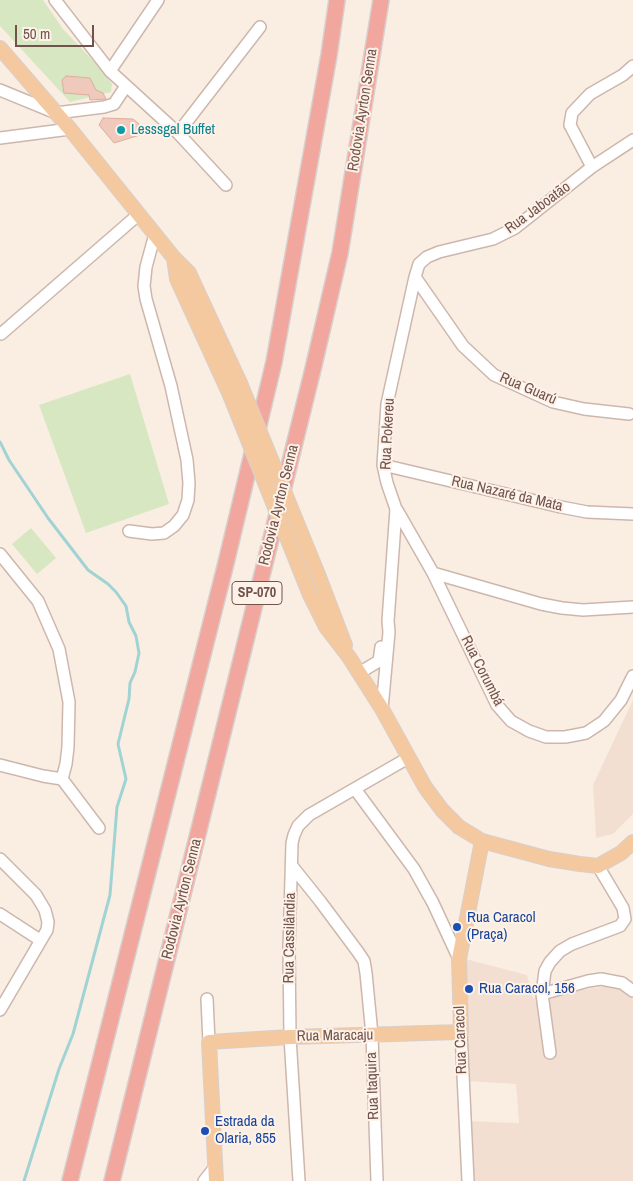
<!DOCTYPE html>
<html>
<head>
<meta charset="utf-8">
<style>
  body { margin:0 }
  #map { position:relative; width:633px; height:1181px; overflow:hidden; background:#faeee3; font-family:"Archivo Narrow",sans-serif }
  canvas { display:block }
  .scale { position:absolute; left:15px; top:25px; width:79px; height:22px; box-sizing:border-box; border:2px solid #70534b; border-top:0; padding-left:6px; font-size:15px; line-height:18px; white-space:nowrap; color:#70534b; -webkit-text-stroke:4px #fef2e8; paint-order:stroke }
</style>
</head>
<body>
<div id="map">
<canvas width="633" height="1181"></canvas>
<div class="scale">50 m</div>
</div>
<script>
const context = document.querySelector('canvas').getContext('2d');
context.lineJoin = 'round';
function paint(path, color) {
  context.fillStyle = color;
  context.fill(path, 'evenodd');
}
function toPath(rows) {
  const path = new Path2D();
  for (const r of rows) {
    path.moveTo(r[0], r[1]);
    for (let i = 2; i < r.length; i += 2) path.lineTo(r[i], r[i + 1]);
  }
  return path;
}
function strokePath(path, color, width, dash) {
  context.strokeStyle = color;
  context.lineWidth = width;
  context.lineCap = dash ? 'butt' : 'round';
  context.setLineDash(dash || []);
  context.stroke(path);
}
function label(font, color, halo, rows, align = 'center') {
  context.font = font + ' "Archivo Narrow",sans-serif';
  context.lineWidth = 4;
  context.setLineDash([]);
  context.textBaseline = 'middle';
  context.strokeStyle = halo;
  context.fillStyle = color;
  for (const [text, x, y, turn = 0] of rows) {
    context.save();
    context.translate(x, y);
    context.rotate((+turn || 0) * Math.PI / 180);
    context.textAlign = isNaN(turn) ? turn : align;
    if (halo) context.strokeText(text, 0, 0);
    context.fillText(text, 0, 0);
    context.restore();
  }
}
const residential = toPath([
  [633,700,633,814,613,834,596,838,593,785],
  [462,958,527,975,533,998,612,985,630,995,633,1000,633,1181,475,1181,467,1121,519,1123,516,1084,467,1081]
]);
const green = toPath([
  [0,0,43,0,63,29,102,70,112,84,111,92,70,102,0,26],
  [130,374,169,504,86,533,39,405],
  [31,528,56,558,37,574,12,544]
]);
const stream = toPath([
  [0,442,9,460,48,518,88,570,108,584,116,592,126,606,129,622,136,636,139,653,135,672,130,683,129,699,118,744,126,779,117,807,110,895,73,1034,59,1069,24,1181]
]);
const building = toPath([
  [66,76,90,78,96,90,103,93,106,99,90,100,89,95,64,93,62,80,66,76],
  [103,118,133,119,139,124,140,135,114,143,99,125,103,118]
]);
const minor = toPath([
  [55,0,110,71,178,133,226,185],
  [110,71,158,0],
  [0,90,56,113,104,107,114,104,126,86],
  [178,133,260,27],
  [0,138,70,129],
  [592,167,570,125,572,113,590,94,623,75,633,66],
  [415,277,463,346,494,375,553,402,584,409,629,414],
  [1,334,139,214],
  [383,465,561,507,587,512,633,514],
  [397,510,433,573,497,705,511,721,529,731,546,737,565,737,586,733,604,721,621,700,633,676],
  [129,531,152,534,164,533,174,526,183,515,188,500,189,483,187,460,171,386,146,299,144,286,146,267,155,234],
  [0,554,38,601,59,649,69,702,68,747,66,764,62,779],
  [433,573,541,604,562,608,583,610,633,607],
  [359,673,379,661,381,647],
  [382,709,389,632,388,621,396,509,387,483,383,465,387,404,415,277,419,264,427,257,439,252,493,239,515,228,592,167,633,140],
  [0,765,43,776,62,779,99,828],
  [355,789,414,869,433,903,459,959],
  [0,859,36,895,45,910,48,922,47,930,0,1010],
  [292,866,320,901,358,952,364,961,366,973,372,1035,377,1181],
  [0,914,40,940],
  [542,994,588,981,601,979,622,983,633,991],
  [207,999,209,1042],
  [461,1032,468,1181],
  [550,1053,542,994,545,971,550,962,560,951,572,944,620,926,625,919,623,908,598,866],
  [204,1181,215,1167],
  [299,1181,290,1037,289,948,292,843,294,835,298,826,309,815,408,758]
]);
const major = toPath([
  [0,48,70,129,174,258,189,273,240,383],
  [174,258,177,279,230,395],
  [319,577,345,645],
  [310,595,326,627,349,657,382,709,425,787,442,810,459,827,482,841,549,859,580,864,598,866,621,853,633,842],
  [216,1181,209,1042,290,1037,461,1032,459,959,482,841]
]);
const highway = toPath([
  [70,1181,226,563,274,362,329,55,337,0],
  [112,1181,313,369,340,253,381,0]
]);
const majorBridge = toPath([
  [240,383,319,577],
  [230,395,310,595]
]);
const markers = [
  [121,130,5,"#0f9aa8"],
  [457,927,5,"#1a4fb4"],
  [469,989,5,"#1a4fb4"],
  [205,1131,5,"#1a4fb4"]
];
const shields = [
  [257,593,50]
];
const shieldNames = [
  ["SP-070",257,593]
];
const streetNames = [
  ["Rodovia Ayrton Senna",363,110,-81],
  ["Rua Jaboatão",538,208,-36],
  ["Rua Guarú",528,389,23],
  ["Rua Pokereu",388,434,-87],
  ["Rua Nazaré da Mata",507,494,13],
  ["Rodovia Ayrton Senna",279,505,-76],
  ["Rua Corumbá",482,671,63],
  ["Rodovia Ayrton Senna",182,899,-76],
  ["Rua Cassilândia",290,938,-89],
  ["Rua Maracaju",335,1036,-1],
  ["Rua Caracol",461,1040,-92],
  ["Rua Itaquira",373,1086,-92]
];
const cultureNames = [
  ["Lesssgal Buffet",131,130]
];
const transitNames = [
  ["Rua Caracol",467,918],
  ["(Praça)",467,935],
  ["Rua Caracol, 156",479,989],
  ["Estrada da",215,1122],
  ["Olaria, 855",215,1139]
];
paint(residential, '#f2dfd1');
paint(green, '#d6e7c2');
strokePath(stream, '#a0d3d3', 3);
paint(building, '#eec9bc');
strokePath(building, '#e0ad9d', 1);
strokePath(minor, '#cdb7ad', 14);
strokePath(major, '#d7cfcd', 16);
strokePath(highway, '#d7cfcd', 18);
strokePath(minor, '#fff', 11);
strokePath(major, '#f5c99f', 14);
strokePath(highway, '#f1a79d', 15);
strokePath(majorBridge, '#d7cfcd', 16, []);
strokePath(majorBridge, '#f5c99f', 14);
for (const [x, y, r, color] of markers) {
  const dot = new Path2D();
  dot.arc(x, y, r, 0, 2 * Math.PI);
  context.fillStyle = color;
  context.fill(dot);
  strokePath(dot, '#fef2e8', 2);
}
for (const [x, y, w] of shields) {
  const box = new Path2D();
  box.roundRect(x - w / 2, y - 11.5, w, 23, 4);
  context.fillStyle = '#fef2e8';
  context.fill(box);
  strokePath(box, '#70534b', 1);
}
label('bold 14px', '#70534b', null, shieldNames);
label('15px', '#70534b', '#fef2e8', streetNames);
label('15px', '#0d838f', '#fef2e8', cultureNames, 'left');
label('15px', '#164399', '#fef2e8', transitNames, 'left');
</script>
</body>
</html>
